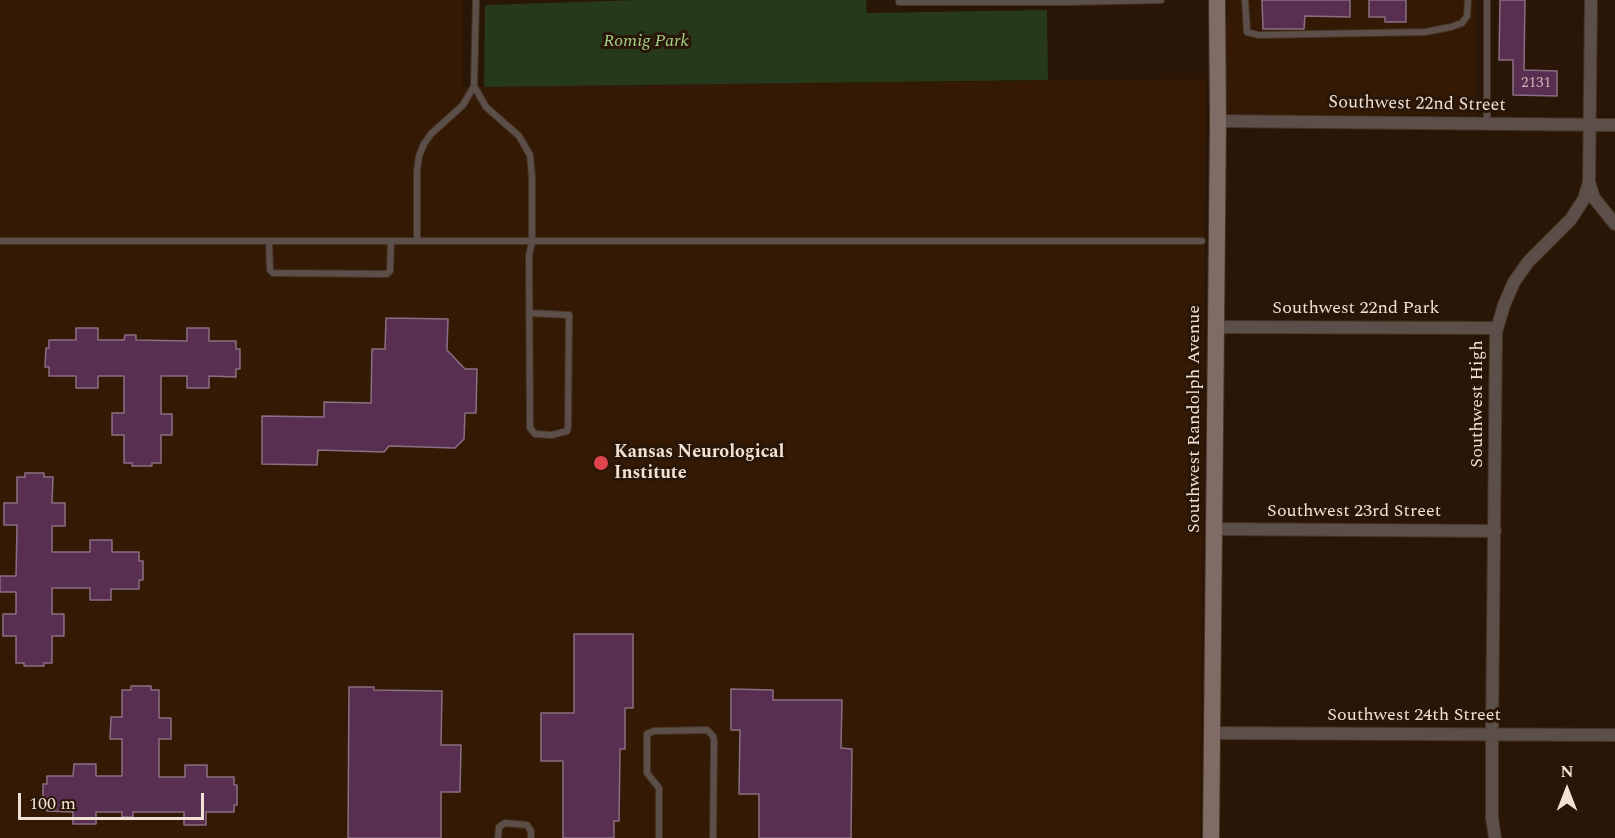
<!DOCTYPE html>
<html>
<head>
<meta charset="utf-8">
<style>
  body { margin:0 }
  #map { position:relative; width:1615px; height:838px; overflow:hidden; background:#2a1606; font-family:Spectral,serif }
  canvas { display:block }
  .north { position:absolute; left:1537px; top:760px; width:60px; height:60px; -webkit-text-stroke:4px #2a1606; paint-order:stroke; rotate:0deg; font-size:16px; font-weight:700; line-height:24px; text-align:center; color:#f1e2d8 }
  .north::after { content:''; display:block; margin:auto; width:21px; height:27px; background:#f1e2d8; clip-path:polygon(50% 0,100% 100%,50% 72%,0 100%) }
  .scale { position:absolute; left:18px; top:793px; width:186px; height:27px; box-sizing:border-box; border:3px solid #f1e2d8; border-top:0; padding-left:8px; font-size:18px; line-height:21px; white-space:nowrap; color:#f1e2d8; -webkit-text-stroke:4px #2a1606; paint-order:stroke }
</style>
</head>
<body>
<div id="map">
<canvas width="1615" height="838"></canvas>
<div class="north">N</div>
<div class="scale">100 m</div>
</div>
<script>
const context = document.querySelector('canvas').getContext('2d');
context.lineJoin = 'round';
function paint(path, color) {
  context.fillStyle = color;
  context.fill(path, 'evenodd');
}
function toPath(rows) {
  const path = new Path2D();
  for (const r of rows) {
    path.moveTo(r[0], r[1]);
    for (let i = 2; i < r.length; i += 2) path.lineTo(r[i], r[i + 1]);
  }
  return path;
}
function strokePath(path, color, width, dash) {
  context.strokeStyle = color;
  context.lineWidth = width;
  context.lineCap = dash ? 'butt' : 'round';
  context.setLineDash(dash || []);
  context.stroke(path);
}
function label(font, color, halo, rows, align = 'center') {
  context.font = font + ' Spectral,serif';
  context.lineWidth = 6;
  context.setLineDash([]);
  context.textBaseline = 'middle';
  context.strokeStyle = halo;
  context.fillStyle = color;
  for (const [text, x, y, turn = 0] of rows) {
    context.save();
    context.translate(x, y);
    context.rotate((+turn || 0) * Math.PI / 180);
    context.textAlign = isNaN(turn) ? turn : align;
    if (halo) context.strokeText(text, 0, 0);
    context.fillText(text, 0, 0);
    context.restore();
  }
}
const built = toPath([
  [0,0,463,0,462,87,1206,79,1200,838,0,838],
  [1230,0,1476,0,1476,115,1231,114,1226,110,1224,36]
]);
const green = toPath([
  [637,0,866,0,867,13,1047,10,1048,80,484,87,485,5]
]);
const building = toPath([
  [1262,0,1350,0,1350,17,1305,16,1304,29,1263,29,1262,0],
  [1369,0,1406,0,1406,22,1385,22,1385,17,1369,17,1369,0],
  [1500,0,1525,0,1524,70,1557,71,1557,96,1513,95,1513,60,1499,60,1500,0],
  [386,318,448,319,447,350,465,369,477,369,476,413,465,413,464,439,455,448,389,446,384,452,318,450,317,465,262,464,262,416,324,417,324,402,371,403,372,349,385,349,386,318],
  [76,328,98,328,98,340,124,340,125,335,136,335,136,340,187,341,187,328,209,328,209,341,236,341,236,349,240,349,240,369,236,369,236,377,209,376,209,388,187,388,187,376,161,376,161,414,172,414,172,435,161,435,161,463,152,463,152,466,132,466,132,463,124,463,124,435,112,435,112,413,124,413,124,376,98,376,98,388,76,388,76,376,49,376,49,367,45,367,46,348,49,348,49,340,76,340,76,328],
  [25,473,44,473,44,477,53,477,52,503,65,503,65,526,52,526,52,552,90,552,90,540,112,540,112,552,139,552,139,561,143,561,143,580,139,580,139,589,111,589,111,600,90,600,90,588,52,588,52,614,64,614,64,636,52,636,52,663,44,663,44,666,24,666,24,663,16,663,16,636,3,636,3,614,16,614,16,592,0,592,0,576,16,576,17,525,4,525,4,503,17,503,17,477,25,477,25,473],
  [574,634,633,634,633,708,625,708,625,749,620,749,619,821,614,821,614,838,563,838,563,761,541,761,541,713,574,713,574,634],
  [131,686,151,686,151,690,159,690,159,718,171,718,171,739,159,739,159,777,185,777,185,765,207,765,207,777,234,777,234,785,237,785,237,805,234,805,234,812,206,812,206,825,184,825,184,812,133,812,133,817,122,817,122,812,96,812,96,824,73,824,73,812,47,811,47,804,43,804,43,784,47,784,47,776,73,776,74,764,96,764,96,776,122,776,122,739,110,739,111,717,122,717,122,690,131,690,131,686],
  [349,687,374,687,374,690,442,691,441,745,461,745,460,792,441,792,441,838,348,838,349,687],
  [731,689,773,690,773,700,842,700,841,748,852,749,851,838,759,838,759,794,739,794,740,730,731,730,731,689]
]);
const lane = toPath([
  [1245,0,1247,32,1258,35,1425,32,1451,27,1462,23,1467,16,1468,0],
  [899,2,1069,2,1161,0],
  [474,86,486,107,519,136,530,155,532,177,532,241,529,256,530,428,535,434,552,435,567,431,568,427,569,315,529,313],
  [1487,124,1487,0],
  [0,241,1202,241],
  [269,241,270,270,273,273,387,274,390,271,391,241],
  [417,241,417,171,419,156,424,144,431,134,463,105,474,86,476,0],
  [498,838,499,827,505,823,527,825,531,831,531,838],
  [659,838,659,788,647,773,647,734,654,731,707,730,713,736,714,741,713,838]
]);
const street = toPath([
  [1218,121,1615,125],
  [1589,182,1594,198,1615,224],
  [1215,327,1497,328],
  [1213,529,1495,531],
  [1212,733,1615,735],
  [1495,838,1492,818,1492,734,1496,332,1504,305,1514,282,1528,262,1571,219,1584,199,1589,182,1591,0]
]);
const secondary = toPath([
  [1211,838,1218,121,1217,0]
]);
const markers = [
  [601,463,8,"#e0444e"]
];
const numberNames = [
  ["2131",1536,84]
];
const parkNames = [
  ["Romig Park",646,42]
];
const streetNames = [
  ["Southwest 22nd Street",1417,105,1],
  ["Southwest 22nd Park",1356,309],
  ["Southwest High",1478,404,-90],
  ["Southwest Randolph Avenue",1195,419,-90],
  ["Southwest 23rd Street",1354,512],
  ["Southwest 24th Street",1414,716]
];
const poiNames = [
  ["Kansas Neurological",614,453],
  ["Institute",614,474]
];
paint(built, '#341a05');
paint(green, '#26391b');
paint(building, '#592f51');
strokePath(building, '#896f82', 1.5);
strokePath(lane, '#463323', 8);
strokePath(street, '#463323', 14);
strokePath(secondary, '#463323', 18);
strokePath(lane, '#5c4f4a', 6);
strokePath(street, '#5c4f4a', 12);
strokePath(secondary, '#806c64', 16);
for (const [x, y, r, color] of markers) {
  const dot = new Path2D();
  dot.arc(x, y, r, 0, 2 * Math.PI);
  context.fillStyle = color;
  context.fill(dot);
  strokePath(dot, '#2a1606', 2);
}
label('15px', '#cbb5b6', null, numberNames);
label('italic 18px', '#a2d088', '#2a1606', parkNames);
label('18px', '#f1e2d8', '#2a1606', streetNames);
label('bold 18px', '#f1e2d8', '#2a1606', poiNames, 'left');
</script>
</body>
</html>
